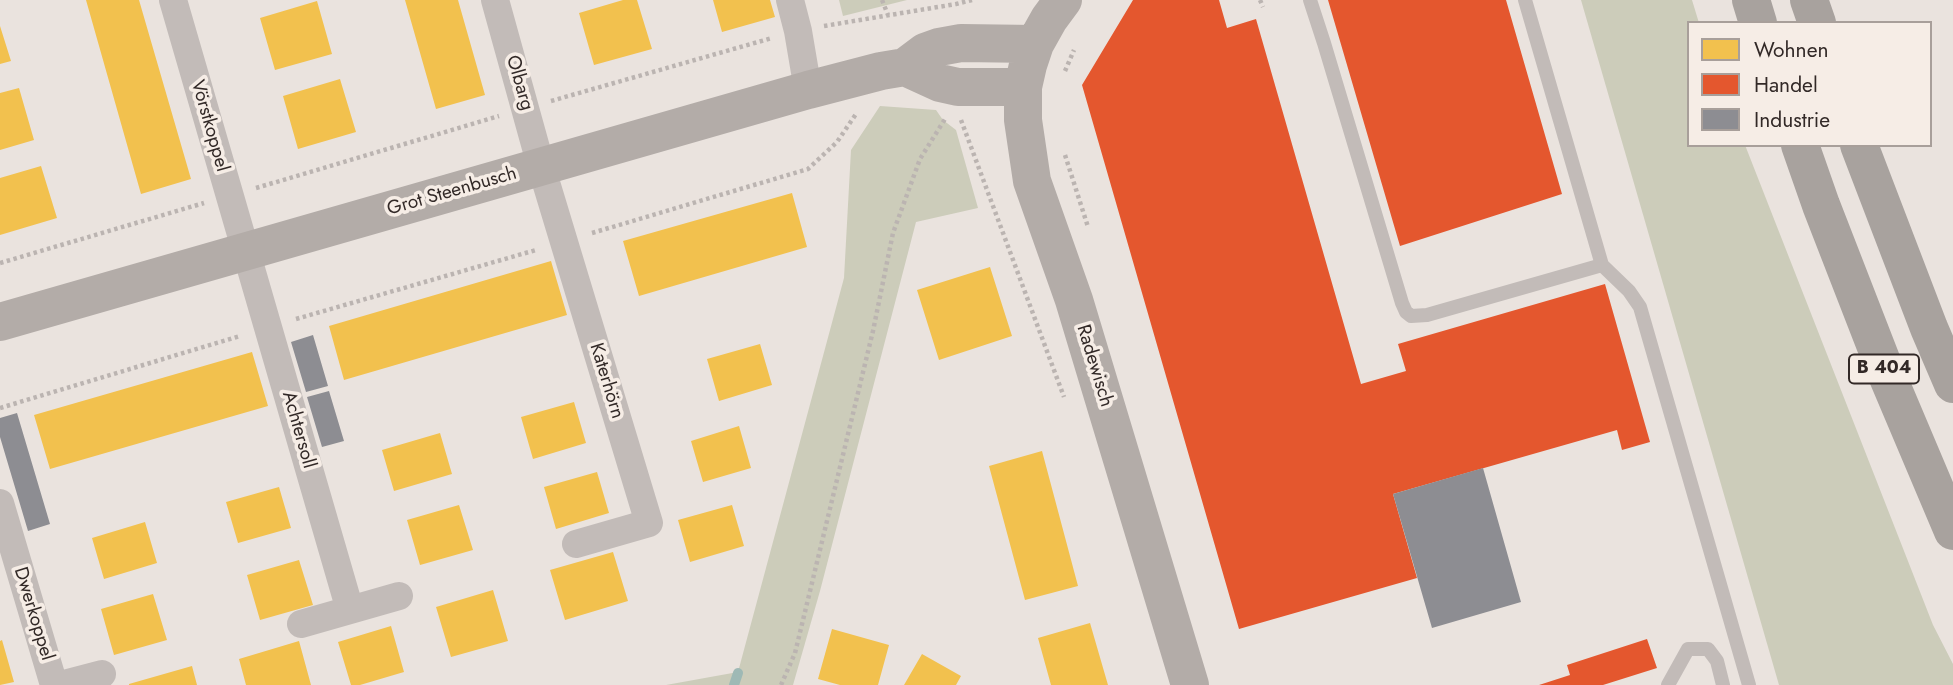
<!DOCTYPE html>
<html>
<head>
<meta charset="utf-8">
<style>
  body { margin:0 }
  #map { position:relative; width:1953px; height:685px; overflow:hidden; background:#eae3de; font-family:Jost,sans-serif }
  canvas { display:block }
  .legend { position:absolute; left:1687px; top:21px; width:245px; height:126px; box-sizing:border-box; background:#f6ede6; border:2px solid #a89f9a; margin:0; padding:9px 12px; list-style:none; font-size:21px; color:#322927 }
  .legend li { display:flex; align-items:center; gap:14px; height:35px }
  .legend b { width:35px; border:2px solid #a89f9a }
</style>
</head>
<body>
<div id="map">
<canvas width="1953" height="685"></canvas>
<ul class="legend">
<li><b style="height:19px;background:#f2c14e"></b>Wohnen</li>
<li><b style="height:19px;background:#e4572e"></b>Handel</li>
<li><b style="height:19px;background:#8d8d92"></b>Industrie</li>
</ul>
</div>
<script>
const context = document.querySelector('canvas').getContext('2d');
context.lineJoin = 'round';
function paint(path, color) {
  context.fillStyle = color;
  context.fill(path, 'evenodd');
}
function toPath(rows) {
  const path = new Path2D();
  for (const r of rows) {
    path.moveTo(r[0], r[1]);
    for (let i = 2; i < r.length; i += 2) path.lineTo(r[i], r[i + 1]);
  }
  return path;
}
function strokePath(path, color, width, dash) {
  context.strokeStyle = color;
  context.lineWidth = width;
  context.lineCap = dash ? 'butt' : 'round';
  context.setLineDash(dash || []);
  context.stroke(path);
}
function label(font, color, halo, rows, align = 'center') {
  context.font = font + ' Jost,sans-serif';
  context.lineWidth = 7;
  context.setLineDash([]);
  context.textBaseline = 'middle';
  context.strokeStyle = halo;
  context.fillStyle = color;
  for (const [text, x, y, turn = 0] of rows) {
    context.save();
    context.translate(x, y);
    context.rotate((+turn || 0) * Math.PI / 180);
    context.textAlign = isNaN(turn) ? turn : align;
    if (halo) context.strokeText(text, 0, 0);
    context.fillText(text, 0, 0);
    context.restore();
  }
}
const green = toPath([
  [839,0,907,0,843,16],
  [1581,0,1692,0,1699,23,1689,23,1689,145,1745,145,1933,625,1953,664,1953,685,1779,685],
  [880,106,936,110,943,120,956,130,978,208,916,222,820,591,793,685,666,685,738,672,844,278,851,150]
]);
const homes = toPath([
  [86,0,139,0,191,179,141,194],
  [405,0,458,0,485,95,436,109],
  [623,0,637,0,652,49,594,65,579,13],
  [713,0,770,0,775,17,722,32],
  [317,1,332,54,275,70,260,18],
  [0,26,11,61,0,64],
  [340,79,356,132,298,149,283,96],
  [19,88,34,140,0,150,0,93],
  [41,166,57,218,0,235,0,178],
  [792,193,807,247,639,296,623,241],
  [551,261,567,315,344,380,329,326],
  [990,267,1012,336,939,360,917,290],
  [760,344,772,385,719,401,707,359],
  [252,352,268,406,50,469,34,415],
  [574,402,586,443,533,459,521,417],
  [739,426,751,468,703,482,691,441],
  [440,433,452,474,394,491,382,450],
  [1042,451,1078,586,1025,600,989,466],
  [597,472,609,513,556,529,544,487],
  [279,487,291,528,238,543,226,502],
  [459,505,473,550,420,565,407,520],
  [732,505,744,546,690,562,678,520],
  [145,522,157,563,104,579,92,538],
  [613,552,628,601,565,620,550,570],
  [299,560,313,605,260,620,247,575],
  [493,590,508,641,451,657,436,607],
  [153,594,167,640,114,655,101,609],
  [1090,623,1108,685,1051,685,1038,638],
  [391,626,404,672,360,685,351,685,338,642],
  [832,629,889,645,878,685,840,685,818,679],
  [2,640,14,682,0,685,0,641],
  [299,641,311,685,246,685,239,659],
  [922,654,961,676,956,685,904,685],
  [192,666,197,685,129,685,129,684]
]);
const shops = toPath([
  [1133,0,1219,0,1227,28,1256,19,1361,384,1406,371,1398,344,1605,284,1650,442,1622,450,1617,430,1393,494,1417,578,1239,629,1082,85],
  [1328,0,1506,0,1562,194,1400,246],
  [1647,639,1657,668,1603,685,1539,685,1570,675,1567,665]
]);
const industry = toPath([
  [313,335,328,386,306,392,291,342],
  [329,391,344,441,322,447,307,397],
  [17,413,50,524,28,531,0,437,0,418],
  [1483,468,1521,602,1432,628,1393,494]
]);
const stream = toPath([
  [734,685,738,673]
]);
const path = toPath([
  [882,0,888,15],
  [1260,0,1263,7],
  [824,26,956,4,972,0],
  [1065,71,1074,50],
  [551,101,772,38],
  [961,120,1064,397],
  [1065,155,1088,227],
  [256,188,499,116],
  [592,233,808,169,837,142,856,114],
  [0,263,204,203],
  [296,319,536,250],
  [0,408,240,336],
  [781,685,795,653,873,331,893,233,920,159,945,119]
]);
const lane = toPath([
  [1310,0,1324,43,1402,303,1406,312,1411,316,1427,315,1602,265],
  [1525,0,1602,265,1629,291,1640,307,1749,685],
  [1668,685,1688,649,1708,649,1717,661,1723,685]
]);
const street = toPath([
  [173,0,350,610],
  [495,0,541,166,649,523,576,544],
  [790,0,798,31,808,90],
  [0,503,54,685],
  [301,624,399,596],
  [60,685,102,674]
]);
const secondary = toPath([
  [1063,0,1049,19,1035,44,1028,65,1023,87,1023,120,1032,181,1074,300,1190,685],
  [905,67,940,83,958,87,1023,87],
  [0,322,808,90,881,71,905,67,925,52,939,47,961,43,1035,44]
]);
const highway = toPath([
  [1751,0,1758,23],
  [1809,0,1817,23],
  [1800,145,1821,205,1887,375,1953,531],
  [1859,145,1929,328,1953,384]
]);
const shields = [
  [1884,369,70]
];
const shieldNames = [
  ["B 404",1884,369]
];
const streetNames = [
  ["Olbarg",519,83,74],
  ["Vörstkoppel",209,126,74],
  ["Grot Steenbusch",452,192,-16],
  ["Radewisch",1094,366,73],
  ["Katerhörn",606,381,73],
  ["Achtersoll",298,430,74],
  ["Dwerkoppel",33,614,73]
];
paint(green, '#ccccba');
paint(homes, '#f2c14e');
paint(shops, '#e4572e');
paint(industry, '#8d8d92');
strokePath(stream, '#9eb9b5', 10);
strokePath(path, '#bbb4b1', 4.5, [3.5, 3.5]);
strokePath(lane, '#c2bbb8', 14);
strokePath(street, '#c2bbb8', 28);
strokePath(secondary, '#b3aca8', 38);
strokePath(highway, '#a8a29e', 38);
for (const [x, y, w] of shields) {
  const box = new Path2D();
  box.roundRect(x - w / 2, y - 14.5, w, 29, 5);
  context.fillStyle = '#f6ede6';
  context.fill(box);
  strokePath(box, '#322927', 2);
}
label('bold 18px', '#322927', null, shieldNames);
label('19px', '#322927', '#f6ede6', streetNames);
</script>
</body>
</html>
